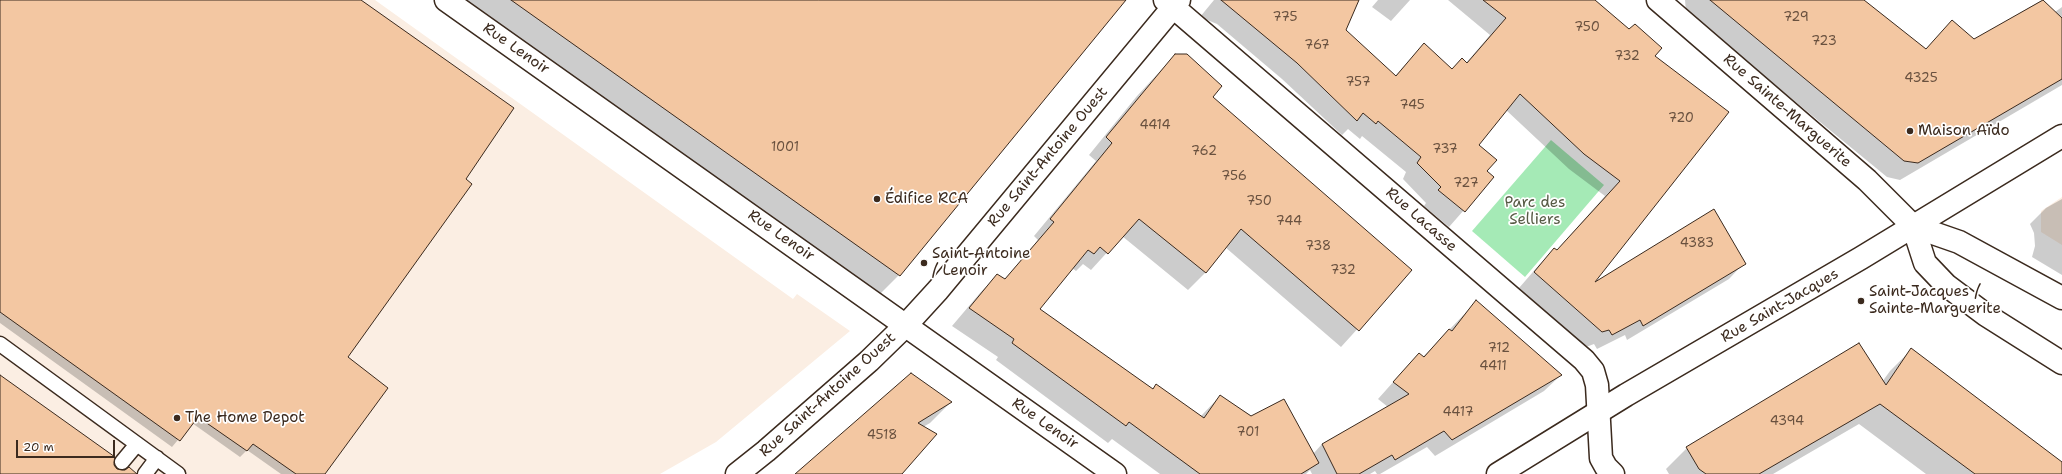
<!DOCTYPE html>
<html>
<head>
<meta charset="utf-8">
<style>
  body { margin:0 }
  #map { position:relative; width:2062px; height:474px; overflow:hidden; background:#fff; font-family:"Shantell Sans",sans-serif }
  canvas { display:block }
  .scale { position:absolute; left:16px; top:440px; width:99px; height:18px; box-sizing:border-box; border:2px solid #3b2a1e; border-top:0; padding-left:5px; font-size:12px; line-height:14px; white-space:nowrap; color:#3b2a1e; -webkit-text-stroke:3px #fff; paint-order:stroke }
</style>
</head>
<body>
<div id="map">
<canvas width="2062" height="474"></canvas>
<div class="scale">20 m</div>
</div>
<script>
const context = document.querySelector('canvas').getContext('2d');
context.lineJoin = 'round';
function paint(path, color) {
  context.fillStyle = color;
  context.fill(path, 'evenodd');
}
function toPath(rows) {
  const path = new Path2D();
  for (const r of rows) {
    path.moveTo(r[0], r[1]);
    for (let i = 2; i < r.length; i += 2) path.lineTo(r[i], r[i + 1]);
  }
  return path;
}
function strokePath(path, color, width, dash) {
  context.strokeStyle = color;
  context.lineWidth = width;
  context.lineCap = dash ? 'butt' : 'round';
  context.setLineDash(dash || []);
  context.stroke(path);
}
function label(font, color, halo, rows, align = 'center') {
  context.font = font + ' "Shantell Sans",sans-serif';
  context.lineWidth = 3.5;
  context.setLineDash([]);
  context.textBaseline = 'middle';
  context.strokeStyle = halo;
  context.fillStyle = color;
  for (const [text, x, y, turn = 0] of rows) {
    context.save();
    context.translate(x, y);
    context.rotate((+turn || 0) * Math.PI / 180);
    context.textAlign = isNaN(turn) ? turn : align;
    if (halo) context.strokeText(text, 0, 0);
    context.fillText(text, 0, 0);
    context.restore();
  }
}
const built = toPath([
  [0,0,375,0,793,299,797,294,850,331,716,442,660,474,0,474],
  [2062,197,2062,245,2041,232,2041,211]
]);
const green = toPath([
  [1551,140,1604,185,1525,277,1472,231]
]);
const shadow = toPath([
  [0,0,360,0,346,357,324,474,281,474,247,450,240,457,192,423,172,447,0,323],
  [466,0,1117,0,899,275,880,294],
  [1214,0,1342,0,1345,30,1395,76,1424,44,1451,70,1462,59,1466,63,1490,35,1448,0,1594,0,1653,56,1727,112,1591,285,1744,263,1729,279,1627,340,1625,335,1597,349,1594,344,1586,347,1519,288,1539,265,1555,250,1556,251,1605,196,1569,169,1506,110,1478,145,1486,171,1493,177,1449,227,1424,206,1426,203,1403,179,1406,172,1362,136,1360,139,1348,129,1342,135,1282,79,1217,24,1200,17],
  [1378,0,1410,0,1391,21,1372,7],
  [1685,0,1843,0,1925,50,1952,22,1974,40,2042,0,2055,12,2062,7,2062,85,1900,180,1887,177,1686,12],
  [1175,55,1211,97,1411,270,1341,347,1225,247,1206,272,1188,290,1122,236,1091,270,1083,264,1076,271,1072,268,1038,309,1152,389,1156,385,1201,416,1220,396,1313,454,1322,444,1388,407,1378,399,1403,371,1423,357,1476,302,1561,375,1544,391,1435,456,1427,447,1380,474,1377,474,1375,471,1370,474,1312,474,1310,470,1306,474,1160,474,1112,439,1108,443,996,360,998,357,952,326,980,293,997,275,1004,280,1038,240,1034,236,1096,161,1089,155,1137,96],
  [2062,199,2062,275,2032,257,2035,246,2034,233,2030,224,2046,208],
  [1911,350,2062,463,2062,474,1926,474,1859,424,1773,474,1669,474,1666,469,1687,448,1882,382,1890,371],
  [951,402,930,423,923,427,901,474,799,474]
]);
const building = toPath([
  [0,0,361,0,514,108,466,179,472,184,348,357,388,388,325,474,296,474,253,444,247,451,198,417,180,441,0,312,0,0],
  [511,0,1126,0,900,276,511,0],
  [1221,0,1359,0,1346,30,1396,76,1424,43,1452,69,1462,58,1467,63,1506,18,1483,0,1595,0,1629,29,1635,24,1662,48,1655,56,1729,112,1595,282,1714,209,1746,264,1643,326,1640,320,1612,335,1609,330,1602,332,1534,272,1554,248,1557,250,1620,181,1584,154,1520,94,1479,145,1497,160,1487,171,1494,177,1465,212,1438,190,1441,187,1417,163,1421,157,1378,121,1376,124,1363,113,1357,121,1297,63,1221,0],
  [1710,0,1864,0,1926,49,1952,20,1974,39,2043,0,2062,18,2062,79,1918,163,1904,161,1710,0],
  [1175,54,1187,54,1222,86,1213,97,1412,270,1359,331,1241,229,1206,273,1139,219,1108,254,1100,247,1094,254,1088,250,1040,309,1153,389,1156,384,1204,418,1220,395,1251,416,1284,399,1319,463,1301,474,1200,474,1129,422,1126,426,1012,343,1014,339,969,308,997,274,1005,279,1054,222,1050,219,1112,143,1106,137,1175,54],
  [1476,300,1562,375,1452,440,1444,431,1395,460,1392,455,1359,474,1337,474,1322,444,1409,394,1393,382,1419,353,1424,357,1449,329,1452,331,1476,300],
  [1859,343,1886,385,1911,348,2062,462,2062,474,1975,474,1880,404,1759,474,1706,474,1699,469,1686,447,1859,343],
  [911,373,952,402,918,423,937,434,902,474,795,474,911,373],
  [0,375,115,457,114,465,117,469,125,470,129,467,137,474,0,474,0,375]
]);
const service = toPath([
  [0,344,178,474],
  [122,462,137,444],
  [145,474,157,458]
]);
const minor = toPath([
  [446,0,1115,474],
  [1165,0,1584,360,1593,371,1597,385,1601,458,1606,467,1613,474],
  [1658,0,1867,180,1913,226,1959,242,2062,298]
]);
const tertiary = toPath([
  [1913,226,1925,263,1946,285,1986,315,2062,363]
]);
const secondary = toPath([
  [737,474,766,451,869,361,906,325,938,290,1179,0],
  [1498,474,1626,395,1861,258,2062,136]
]);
const markers = [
  [1910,131,4,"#3b2a1e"],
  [877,199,4,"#3b2a1e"],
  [924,263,4,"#3b2a1e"],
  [1861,301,4,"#3b2a1e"],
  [177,418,4,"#3b2a1e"]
];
const numberNames = [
  ["775",1285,18],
  ["729",1796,18],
  ["750",1587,28],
  ["723",1824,42],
  ["767",1317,46],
  ["732",1627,57],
  ["4325",1921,79],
  ["757",1358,83],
  ["745",1412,106],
  ["720",1681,119],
  ["4414",1155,126],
  ["1001",785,148],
  ["737",1445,150],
  ["762",1204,152],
  ["756",1234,177],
  ["727",1466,184],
  ["750",1259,202],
  ["744",1289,222],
  ["4383",1697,244],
  ["738",1318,247],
  ["732",1343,271],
  ["712",1499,349],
  ["4411",1493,367],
  ["4417",1458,413],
  ["4394",1787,422],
  ["701",1248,433],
  ["4518",882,436]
];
const streetNames = [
  ["Rue Lenoir",516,49,35],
  ["Rue Sainte-Marguerite",1787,111,41],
  ["Rue Saint-Antoine Ouest",1048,157,-50],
  ["Rue Lacasse",1421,220,41],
  ["Rue Lenoir",781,236,35],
  ["Rue Saint-Jacques",1780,306,-30],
  ["Rue Saint-Antoine Ouest",828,395,-42],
  ["Rue Lenoir",1045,424,35]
];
const poiNames = [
  ["Maison Aïdo",1918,131],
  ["Édifice RCA",885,199],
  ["Saint-Antoine",932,254],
  ["/ Lenoir",932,271],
  ["Saint-Jacques /",1869,292],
  ["Sainte-Marguerite",1869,309],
  ["The Home Depot",185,418]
];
const parkNames = [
  ["Parc des",1535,203],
  ["Selliers",1535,220]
];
paint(built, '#fbeee3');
paint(green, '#a5eab6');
paint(shadow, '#0003');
paint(building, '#f3c7a2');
strokePath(building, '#3b2a1e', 1);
strokePath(service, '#3b2a1e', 17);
strokePath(minor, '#3b2a1e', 25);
strokePath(tertiary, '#3b2a1e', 25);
strokePath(secondary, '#3b2a1e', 25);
strokePath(service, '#fff', 14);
strokePath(minor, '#fff', 22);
strokePath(tertiary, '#fff', 22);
strokePath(secondary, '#fff', 22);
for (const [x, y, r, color] of markers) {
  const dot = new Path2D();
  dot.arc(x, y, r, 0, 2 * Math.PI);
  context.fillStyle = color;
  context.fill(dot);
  strokePath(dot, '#fff', 1.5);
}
label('13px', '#69513f', null, numberNames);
label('15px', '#3b2a1e', '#fff', streetNames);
label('15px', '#3b2a1e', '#fff', poiNames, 'left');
label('15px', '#565a44', '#fff', parkNames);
</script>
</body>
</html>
